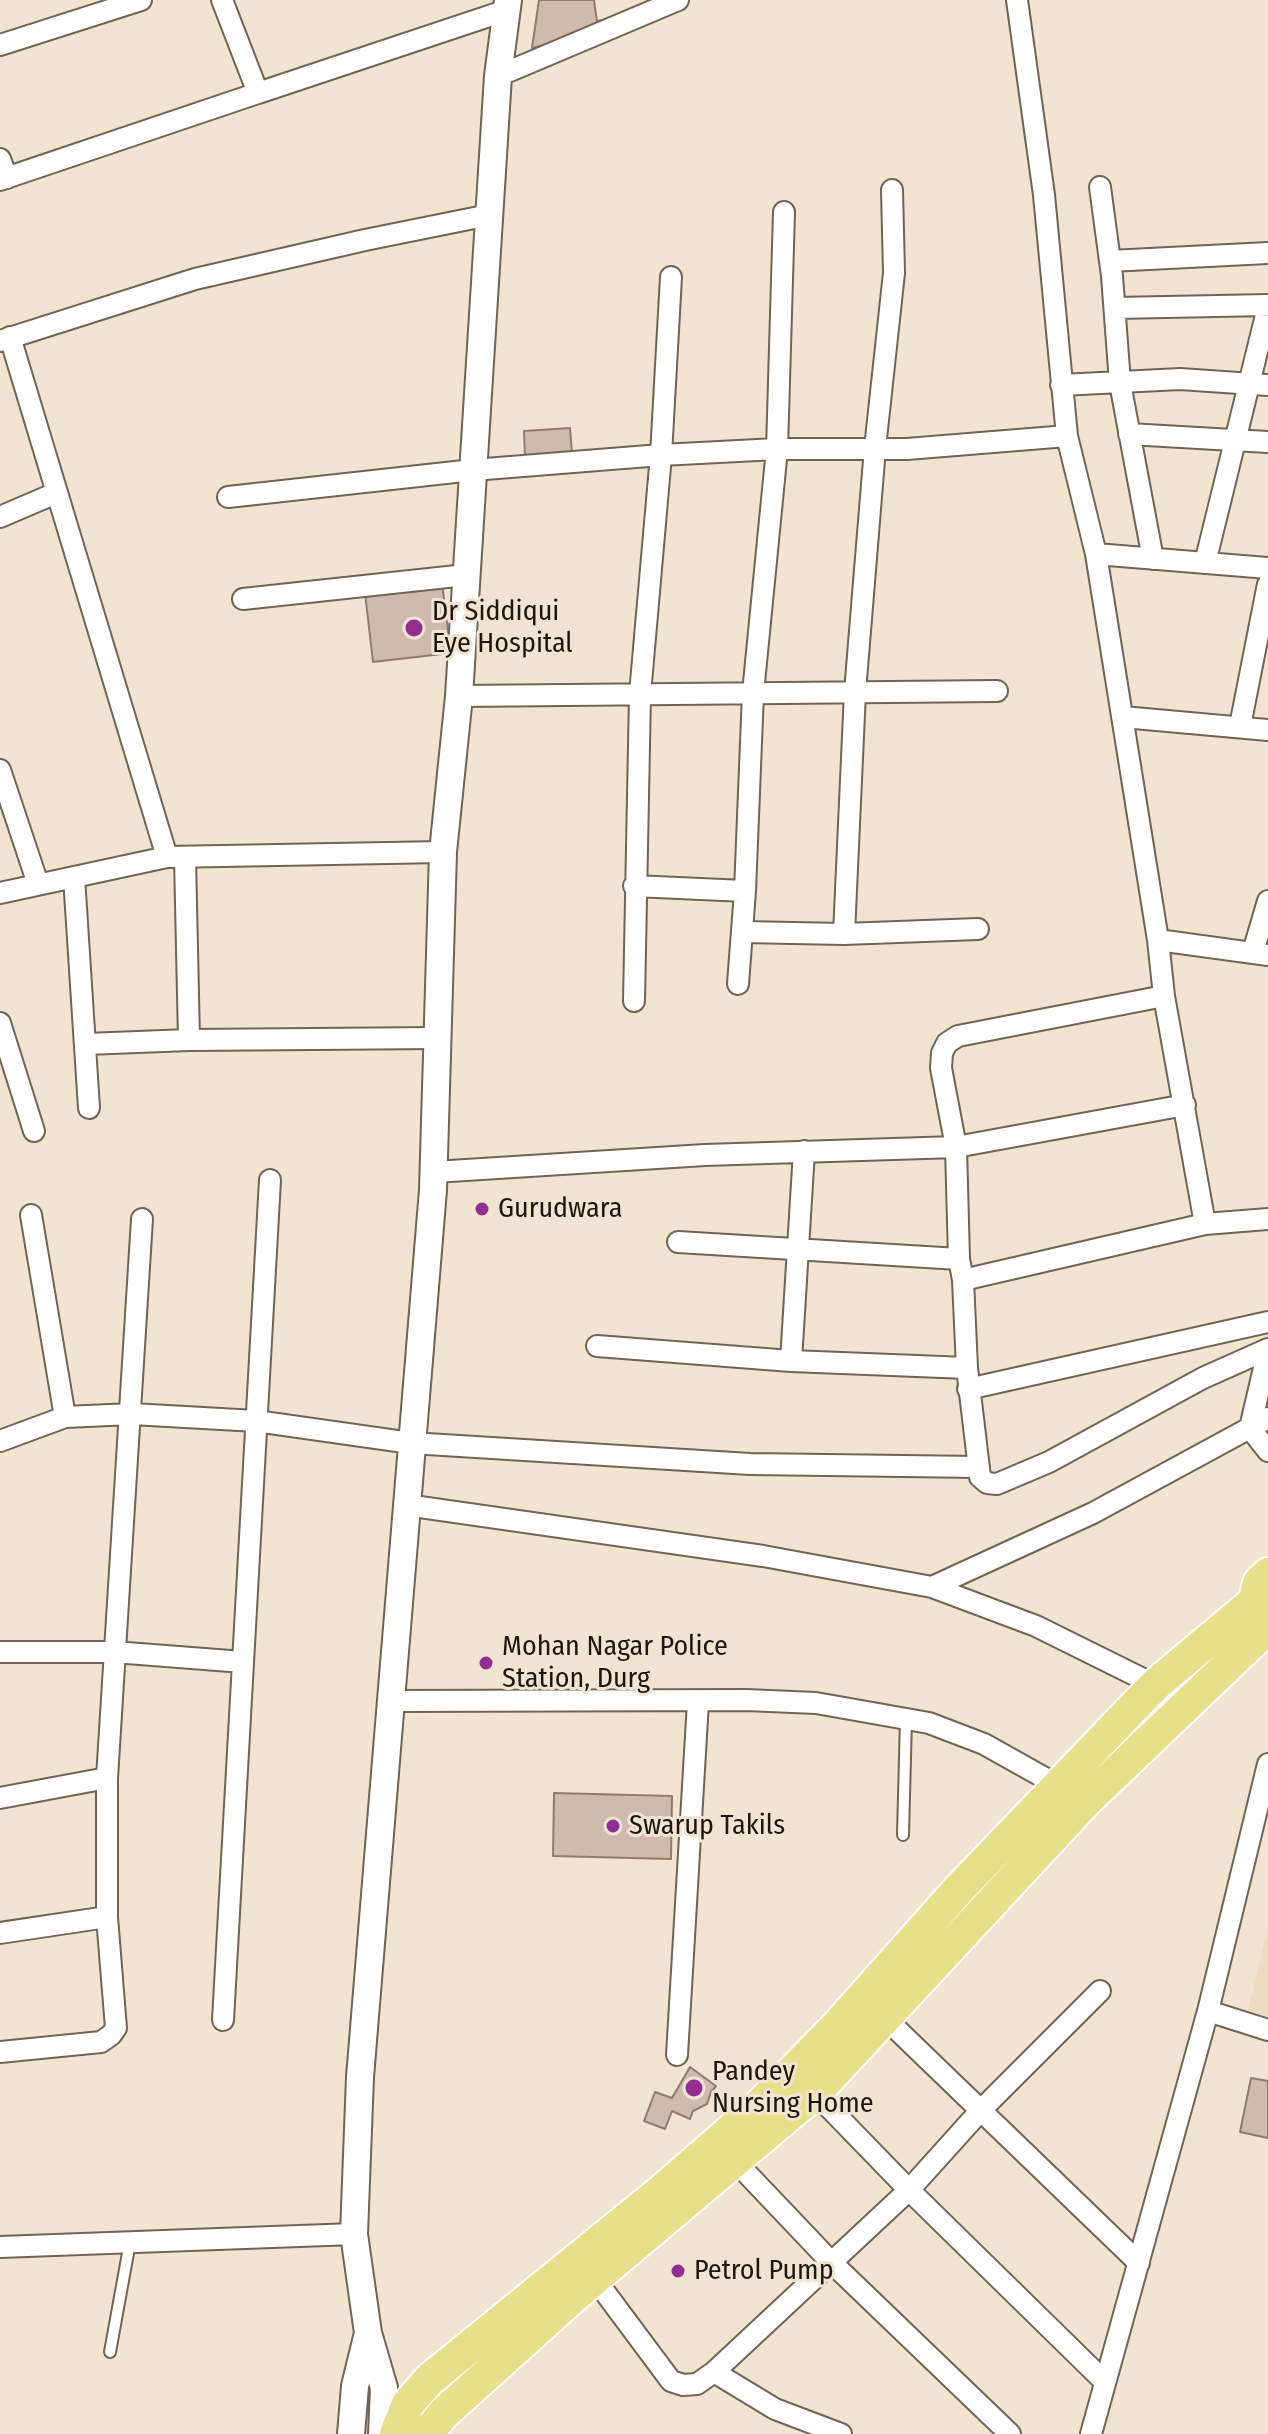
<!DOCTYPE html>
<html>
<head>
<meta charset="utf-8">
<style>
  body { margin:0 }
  canvas { display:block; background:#f1e5d1 }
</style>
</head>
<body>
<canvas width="1268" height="2434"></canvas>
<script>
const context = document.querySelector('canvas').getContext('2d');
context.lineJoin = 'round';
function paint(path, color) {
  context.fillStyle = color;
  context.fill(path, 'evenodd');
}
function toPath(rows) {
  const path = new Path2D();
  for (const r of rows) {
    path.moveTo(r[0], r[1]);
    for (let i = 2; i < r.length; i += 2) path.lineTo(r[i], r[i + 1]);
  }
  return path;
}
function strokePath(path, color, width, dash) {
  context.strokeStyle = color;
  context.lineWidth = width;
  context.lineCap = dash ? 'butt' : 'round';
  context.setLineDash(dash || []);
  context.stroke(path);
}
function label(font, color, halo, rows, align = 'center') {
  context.font = font + ' "Fira Sans Condensed",sans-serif';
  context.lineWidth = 6;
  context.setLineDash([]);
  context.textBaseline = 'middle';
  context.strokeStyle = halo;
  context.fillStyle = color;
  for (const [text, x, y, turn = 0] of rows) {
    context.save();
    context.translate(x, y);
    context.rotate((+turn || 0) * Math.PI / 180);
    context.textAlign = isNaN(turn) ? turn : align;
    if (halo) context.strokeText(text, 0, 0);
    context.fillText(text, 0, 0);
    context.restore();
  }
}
const built = toPath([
  [1268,1928,1268,2023,1246,2018]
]);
const building = toPath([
  [539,0,594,0,597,21,608,19,608,24,582,29,583,35,532,48,539,0],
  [570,428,572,453,525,457,524,431,570,428],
  [442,583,451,653,373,662,365,593,442,583],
  [554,1793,672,1796,671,1859,553,1856,554,1793],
  [690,2067,716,2086,711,2092,707,2104,693,2111,690,2119,672,2111,665,2129,644,2121,655,2092,672,2098,690,2067],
  [1251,2078,1268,2081,1268,2138,1240,2132,1251,2078]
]);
const service = toPath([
  [903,1835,906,1719],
  [110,2352,130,2242]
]);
const minor = toPath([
  [222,0,258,93,507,10],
  [1017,0,1044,195,1067,436,1096,554,1158,940,1164,996,1205,1224],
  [0,45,141,0],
  [498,76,678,0],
  [0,159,7,178],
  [0,180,258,93],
  [1100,187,1112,276,1120,383,1153,559],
  [1110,261,1268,253],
  [1115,308,1268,305],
  [10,337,167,857],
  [0,341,195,279,365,240,489,215],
  [1061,385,1180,379,1268,385],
  [1129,434,1268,442],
  [228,497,473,470,661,455,777,449,907,449,1067,436],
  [0,517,56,493],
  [1096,554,1268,568],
  [1205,563,1268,307],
  [243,599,466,575],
  [459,696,997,691],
  [1123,717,1268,730],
  [1240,726,1268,584],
  [0,770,38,884],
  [185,858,189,1040],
  [74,877,89,1108],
  [634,886,745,891],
  [0,893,167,857,443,852],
  [742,932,844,934,978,929],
  [844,934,855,692,875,448,894,273,892,190],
  [1158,940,1268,955],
  [1253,952,1268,901],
  [738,984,745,891,753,693,777,449,784,212],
  [1164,996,958,1036,947,1043,942,1053,941,1068,956,1147,959,1259,963,1280,967,1368,980,1477,987,1483,997,1484,1049,1462,1203,1378,1268,1349],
  [634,1001,640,694,661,455,671,277],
  [0,1023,34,1131],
  [86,1044,189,1040,437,1038],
  [434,1172,705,1155,956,1147,1185,1105],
  [31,1215,65,1417],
  [678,1242,959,1259],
  [963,1280,1205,1224,1268,1219],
  [597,1346,791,1361,967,1368],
  [1268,1351,1250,1428,1268,1451],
  [791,1361,804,1151],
  [968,1389,1268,1322],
  [0,1441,65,1417,132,1414,256,1421,411,1443,750,1464,979,1467],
  [406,1505,763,1556,932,1587,1036,1626,1155,1685],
  [932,1587,1093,1513,1268,1418],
  [0,1652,114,1652,243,1662],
  [391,1701,746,1700,816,1703,929,1723,984,1744,1068,1791],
  [1268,1764,1208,2011,1268,2030],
  [0,1798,107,1778],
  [0,1933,107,1917],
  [886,2019,1139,2263],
  [223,2020,270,1180],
  [0,2052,101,2042,111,2035,116,2028,107,1917,107,1778,142,1219],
  [677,2055,698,1702],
  [815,2093,909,2190,1105,2382],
  [736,2162,831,2262,1010,2434],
  [0,2247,354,2234],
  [595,2279,671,2381,683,2385,697,2384,714,2372,909,2190,981,2110,1100,1991],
  [714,2372,775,2409,841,2434],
  [1091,2434,1208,2011]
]);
const tertiary = toPath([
  [351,2434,355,2386,367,2337],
  [382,2434,384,2388,368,2333,354,2234,360,2077,433,1190,443,852,459,696,498,76,508,0]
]);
const primary = toPath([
  [396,2434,408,2404,430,2379,659,2193,759,2106,837,2026,960,1888,1155,1685,1254,1602],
  [427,2434,443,2414,574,2296,815,2093,1084,1803,1268,1627,1258,1616,1254,1602,1259,1583,1268,1574]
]);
const markers = [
  [414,628,10,"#942d92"],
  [482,1209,8,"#942d92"],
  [486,1663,8,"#942d92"],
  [613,1826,8,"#942d92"],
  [694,2088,10,"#942d92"],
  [678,2271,8,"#942d92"]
];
const poiNames = [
  ["Dr Siddiqui",432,612],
  ["Eye Hospital",432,644],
  ["Gurudwara",498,1209],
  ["Mohan Nagar Police",502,1647],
  ["Station, Durg",502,1679],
  ["Swarup Takils",629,1826],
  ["Pandey",712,2072],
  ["Nursing Home",712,2104],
  ["Petrol Pump",694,2271]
];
paint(built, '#ecdcc1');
paint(building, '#cebbad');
strokePath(building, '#8f7c6f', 2);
strokePath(service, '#706554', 14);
strokePath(minor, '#706554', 24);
strokePath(tertiary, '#706554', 30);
strokePath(primary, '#fff', 36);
strokePath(service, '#fff', 10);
strokePath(minor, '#fff', 20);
strokePath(tertiary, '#fff', 26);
strokePath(primary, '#e8df8b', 32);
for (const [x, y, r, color] of markers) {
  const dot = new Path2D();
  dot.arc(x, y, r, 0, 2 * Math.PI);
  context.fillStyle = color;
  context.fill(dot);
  strokePath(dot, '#f1e5d1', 3);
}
label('28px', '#1c1811', '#f1e5d1', poiNames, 'left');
</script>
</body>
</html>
